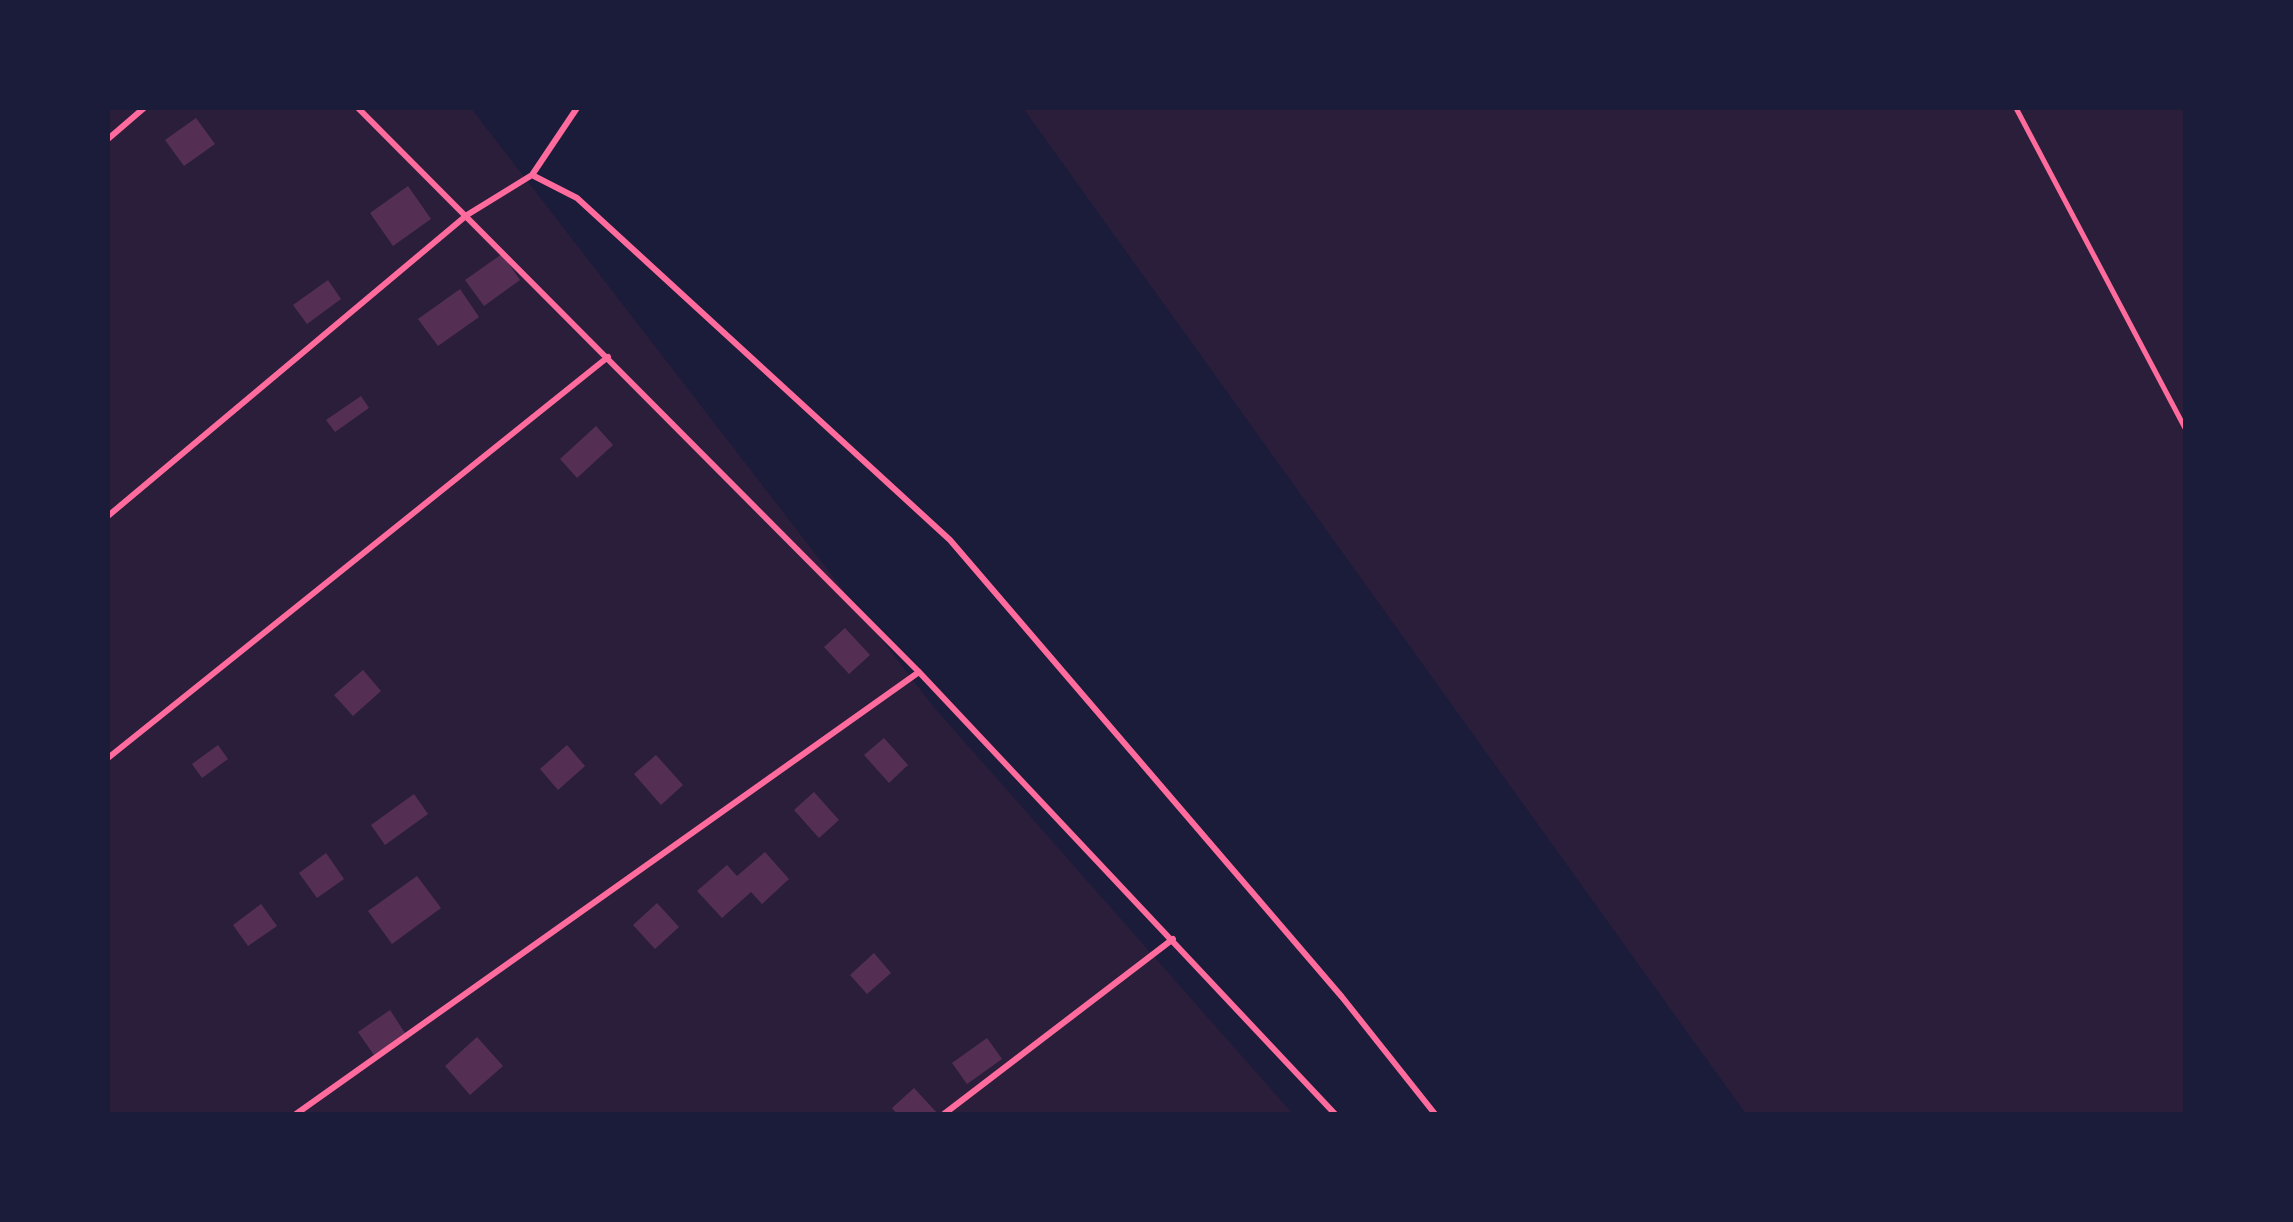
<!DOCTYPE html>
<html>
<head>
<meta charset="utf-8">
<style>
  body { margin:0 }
  #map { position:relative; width:2293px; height:1222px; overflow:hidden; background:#1b1b3a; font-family:Inter,sans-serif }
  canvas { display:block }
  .frame { position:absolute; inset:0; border:110px solid #1b1b3a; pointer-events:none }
</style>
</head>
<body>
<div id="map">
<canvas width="2293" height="1222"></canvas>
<div class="frame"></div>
</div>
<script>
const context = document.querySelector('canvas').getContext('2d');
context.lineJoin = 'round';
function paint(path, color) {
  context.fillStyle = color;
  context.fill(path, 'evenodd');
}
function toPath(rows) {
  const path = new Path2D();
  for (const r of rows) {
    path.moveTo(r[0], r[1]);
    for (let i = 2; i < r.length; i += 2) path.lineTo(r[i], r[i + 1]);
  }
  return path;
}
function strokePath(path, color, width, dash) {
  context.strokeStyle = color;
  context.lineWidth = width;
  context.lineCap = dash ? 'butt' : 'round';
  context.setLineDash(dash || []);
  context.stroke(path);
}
const green = toPath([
  [108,108,471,108,933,706,1293,1114,108,1114],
  [1023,108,2185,108,2185,1114,1746,1114]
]);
const building = toPath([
  [196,118,215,144,184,166,165,140],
  [408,186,431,219,393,246,370,213],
  [502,254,520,280,484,306,465,280],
  [328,280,341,299,307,324,293,305],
  [460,289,479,317,438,346,418,319],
  [361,396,369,408,335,432,326,420],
  [596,426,613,445,577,478,560,459],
  [845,628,870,655,849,674,824,647],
  [363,670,381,691,353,716,334,695],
  [884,738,908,765,889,783,864,755],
  [218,745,228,759,202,778,192,764],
  [567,745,585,766,558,790,540,769],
  [656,755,683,785,661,805,634,774],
  [814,792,839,820,819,838,794,810],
  [414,794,428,814,385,845,371,825],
  [765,852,789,879,762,904,751,892,722,918,697,891,727,865,737,876],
  [326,853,344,879,317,898,299,873],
  [417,876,441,908,392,944,368,911],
  [657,903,679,927,655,949,633,925],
  [261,904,277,926,248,946,233,925],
  [874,953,891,973,867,994,850,975],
  [390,1010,405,1033,374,1055,358,1032],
  [477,1037,503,1066,470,1095,445,1066],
  [987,1038,1002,1059,967,1084,952,1063],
  [914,1088,938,1114,897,1114,892,1108]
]);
const path = toPath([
  [2016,108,2185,428]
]);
const service = toPath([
  [358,108,919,672,1335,1114],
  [108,139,144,108],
  [532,175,577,108],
  [108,516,467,215,532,175,577,198,950,540,1342,997,1435,1114],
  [108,758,608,357],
  [296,1114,919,672],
  [944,1114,1173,939]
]);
paint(green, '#2a1e3b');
paint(building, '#542f53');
strokePath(path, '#ff6b9d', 5);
strokePath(service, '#ff6b9d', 6);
</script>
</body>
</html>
